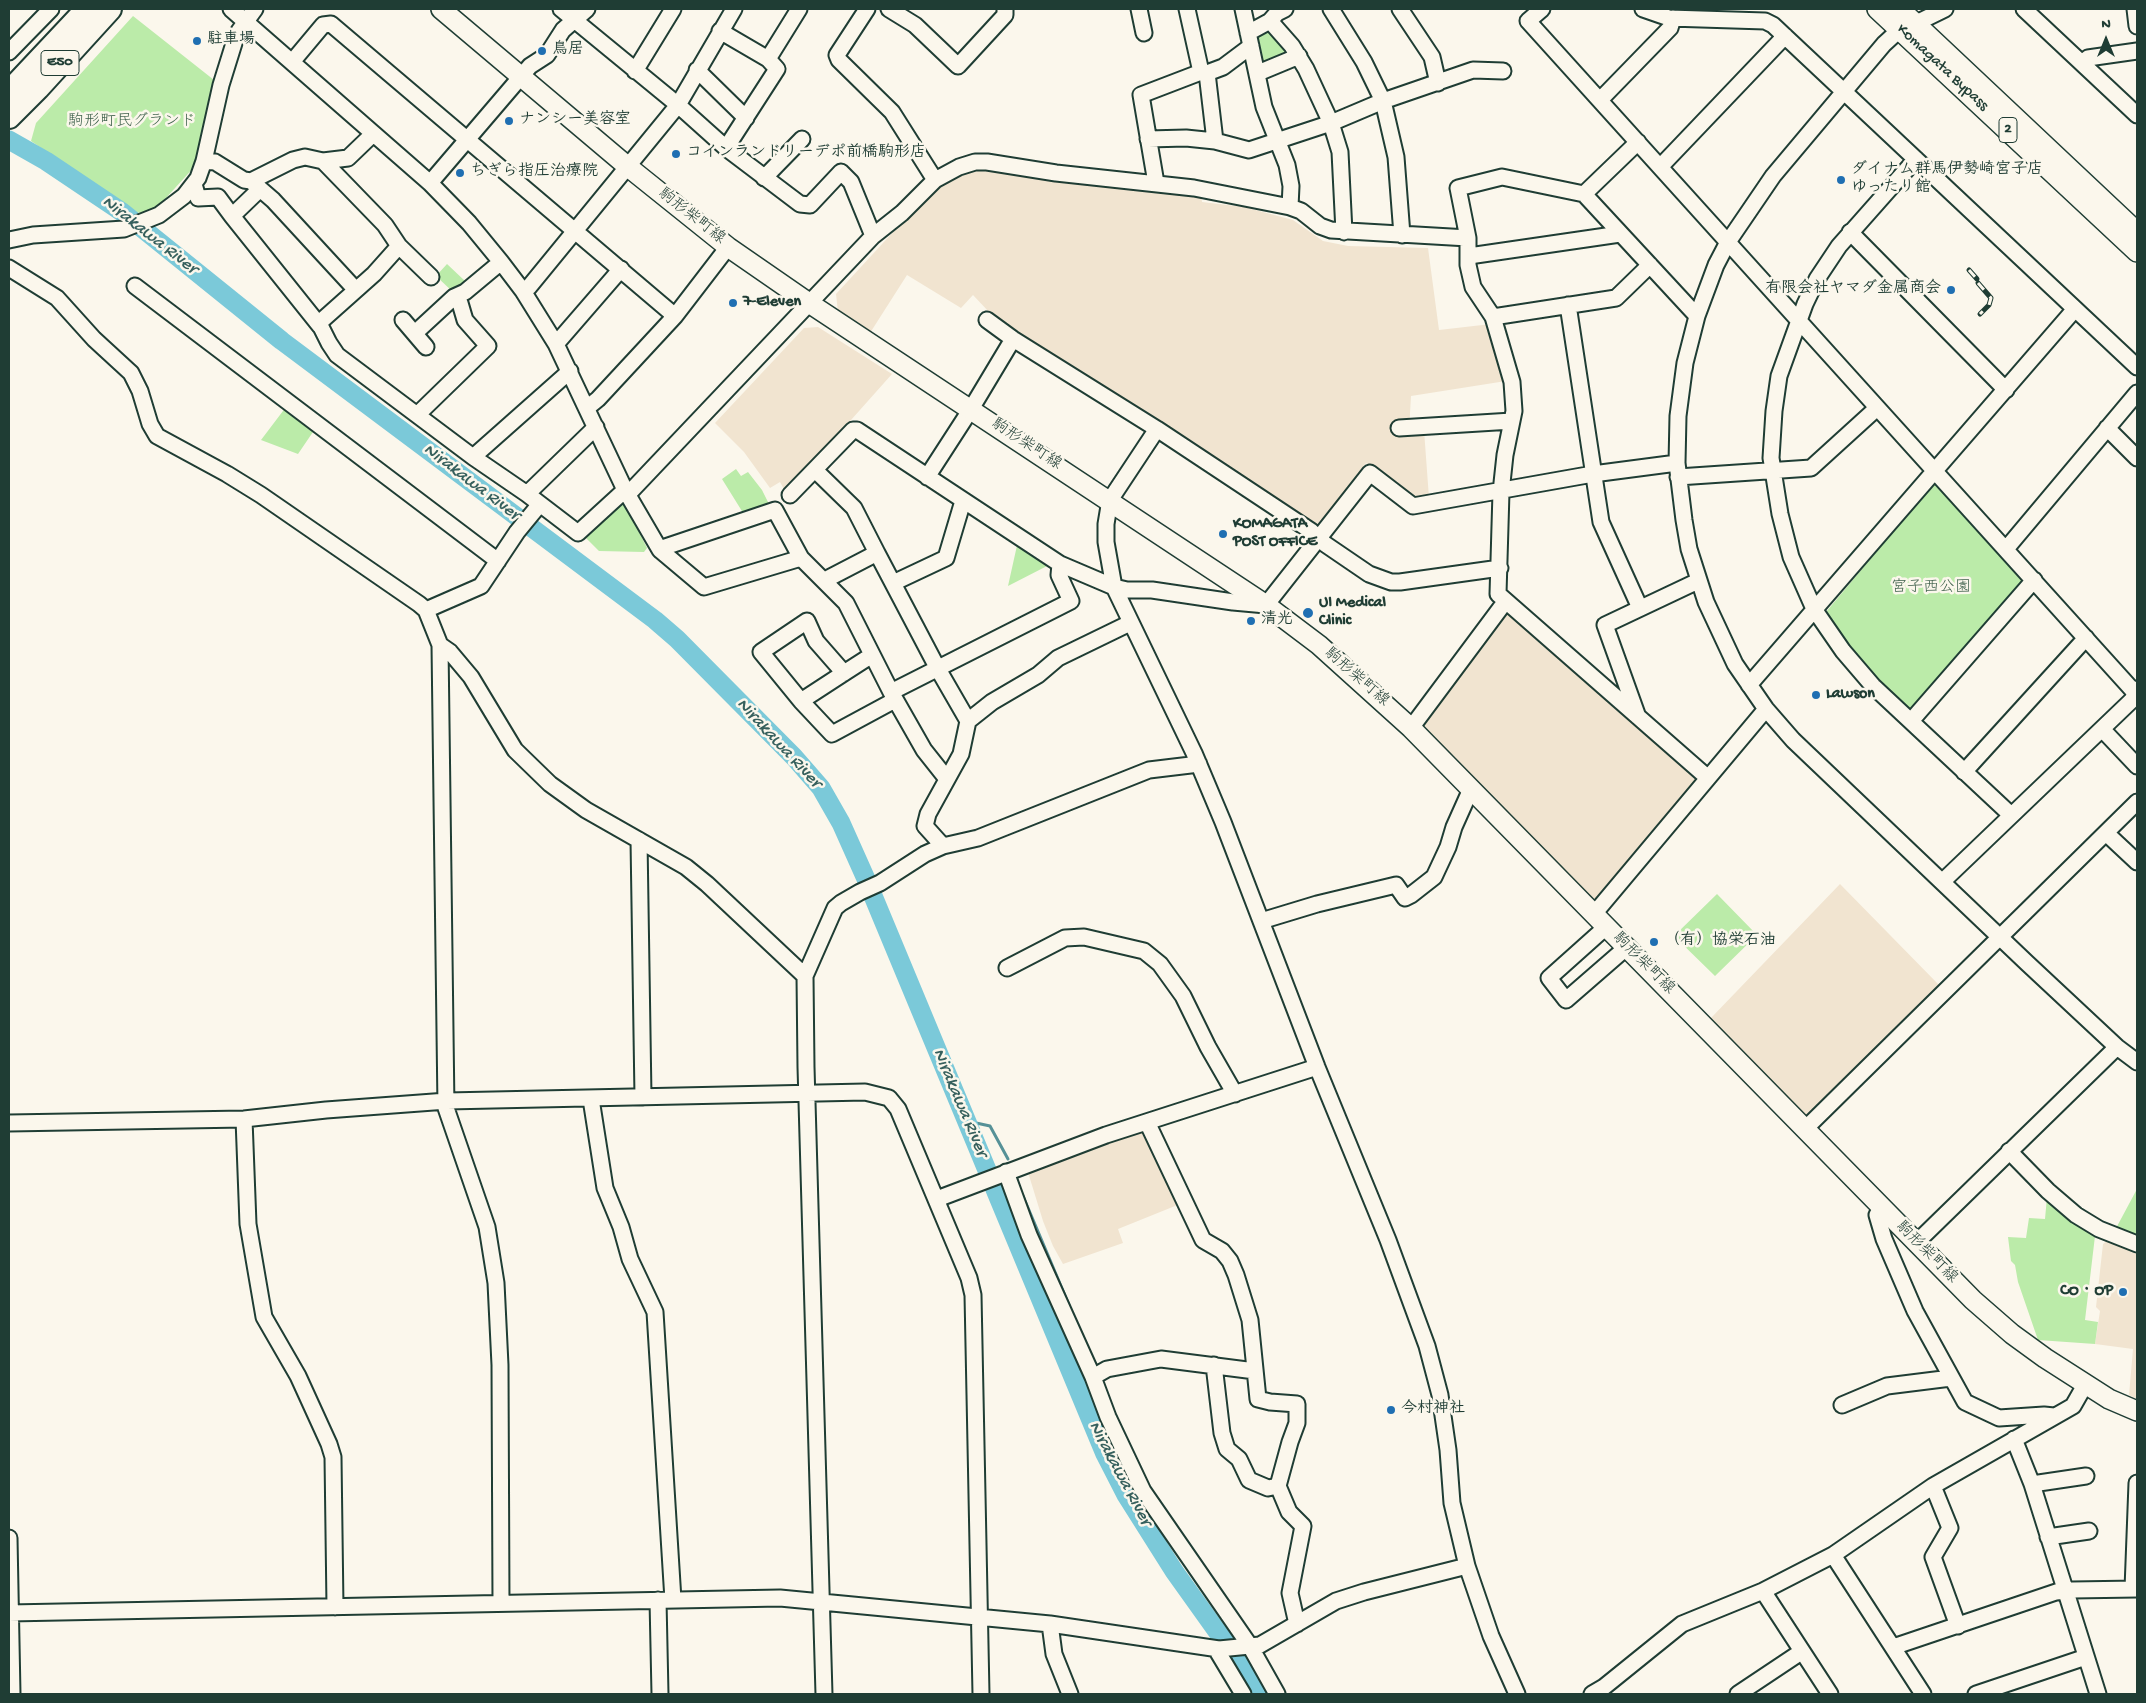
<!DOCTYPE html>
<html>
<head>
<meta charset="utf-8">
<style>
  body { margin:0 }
  #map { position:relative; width:2146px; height:1703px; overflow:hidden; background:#fbf7ec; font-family:"Gochi Hand",sans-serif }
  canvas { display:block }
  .frame { position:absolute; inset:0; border:10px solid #1f3d34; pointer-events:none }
  .north { position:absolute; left:2081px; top:15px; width:50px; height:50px; -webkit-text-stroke:4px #fbf7ec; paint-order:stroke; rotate:0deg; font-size:14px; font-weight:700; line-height:20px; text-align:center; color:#1f3d34 }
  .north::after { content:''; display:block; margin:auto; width:18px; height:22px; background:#1f3d34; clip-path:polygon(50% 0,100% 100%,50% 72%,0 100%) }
</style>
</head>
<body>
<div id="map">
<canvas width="2146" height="1703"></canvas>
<div class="frame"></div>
<div class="north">N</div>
</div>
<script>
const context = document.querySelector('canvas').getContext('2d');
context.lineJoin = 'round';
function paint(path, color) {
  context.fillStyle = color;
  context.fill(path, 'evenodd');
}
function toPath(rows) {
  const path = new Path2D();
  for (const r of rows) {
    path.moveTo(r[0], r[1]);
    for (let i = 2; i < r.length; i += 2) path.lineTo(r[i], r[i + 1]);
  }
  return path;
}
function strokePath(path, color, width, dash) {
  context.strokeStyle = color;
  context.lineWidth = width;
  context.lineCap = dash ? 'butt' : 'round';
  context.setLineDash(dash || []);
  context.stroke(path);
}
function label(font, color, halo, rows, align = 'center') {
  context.font = font + ' "Gochi Hand","Klee One",sans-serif';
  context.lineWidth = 5;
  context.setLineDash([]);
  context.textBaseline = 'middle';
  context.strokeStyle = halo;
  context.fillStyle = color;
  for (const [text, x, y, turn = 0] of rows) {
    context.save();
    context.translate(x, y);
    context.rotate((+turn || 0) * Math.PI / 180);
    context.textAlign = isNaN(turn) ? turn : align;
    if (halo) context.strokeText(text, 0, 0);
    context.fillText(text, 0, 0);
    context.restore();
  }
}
const built = toPath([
  [980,166,1201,194,1202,202,1244,207,1293,220,1323,241,1348,246,1428,248,1439,330,1491,324,1506,381,1411,396,1409,431,1424,430,1429,498,1413,499,1366,463,1318,526,1312,526,1209,454,1016,332,989,312,973,295,961,308,907,275,870,333,838,312,836,294,930,192,942,181],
  [818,327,892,374,786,493,780,482,770,488,744,452,715,423,804,328],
  [1515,613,1699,778,1592,903,1419,726,1500,615],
  [1840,884,1939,985,1806,1117,1710,1019],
  [1143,1130,1180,1204,1118,1229,1123,1243,1063,1264,1053,1246,1043,1221,1027,1169],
  [2107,1241,2137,1250,2137,1399,2129,1395,2133,1349,2095,1344,2100,1311,2096,1307,2103,1244]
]);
const green = toPath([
  [133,16,214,80,197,164,154,211,137,213,31,141,36,123],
  [1269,32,1277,34,1290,56,1261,64,1257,45,1258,37],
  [447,264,465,281,454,293,436,276],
  [286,407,315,429,298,454,261,440],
  [736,469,741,476,748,472,762,490,769,504,767,509,745,516,722,479],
  [1933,484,1939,484,2022,578,2023,583,1913,708,1908,710,1863,666,1826,617,1826,612],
  [624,502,647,548,644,552,599,551,584,536],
  [1018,541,1046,559,1047,566,1008,586],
  [1717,894,1757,935,1715,976,1674,936],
  [2137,1189,2137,1240,2114,1232],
  [2047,1197,2095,1236,2085,1320,2098,1322,2095,1344,2038,1340,2018,1282,2015,1265,2011,1261,2008,1237,2026,1238,2029,1218,2045,1219]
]);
const stream = toPath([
  [967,1121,990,1126,1008,1159],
  [1023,1196,1069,1305]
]);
const river = toPath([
  [9,140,46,161,122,212,282,341,655,620,677,639,794,757,821,788,841,823,866,879,1105,1454,1126,1495,1174,1571,1244,1669,1258,1694]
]);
const minor = toPath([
  [231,9,430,183,469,223,501,262,523,291,556,344,625,490,660,550,704,587,801,558],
  [561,9,678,105,726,148,777,69,768,59,720,31],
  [867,9,837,55,839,60,892,112,935,180],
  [889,9,915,25,958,66,1005,15,1005,9],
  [1139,9,1144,33],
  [1187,9,1201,72],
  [1243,9,1264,107,1287,165,1291,186,1290,207],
  [1331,9,1364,62,1383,101,1396,157,1402,235],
  [1400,9,1432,57,1438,83],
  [1542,9,1528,21,2137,695],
  [1643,9,1669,18,1765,21,1773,25,2137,367],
  [1945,9,1896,33,1884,44,1773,176,1728,242,1716,265,1697,316,1685,363,1678,416,1677,463,1684,520,1689,549,1706,602,1735,664,1766,709,1793,740,2027,963,2117,1047,2137,1062],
  [2024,9,2137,115],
  [2135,9,2137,26],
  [1270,21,1292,46,1306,69,1331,123,1340,152,1344,232],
  [1248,33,1270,21,1277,13,1285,9],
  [9,52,51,9],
  [768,59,799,9],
  [292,62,323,25,331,24,675,316],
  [2082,63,2088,58,2137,51],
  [697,70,746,118],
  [635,71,673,9],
  [1207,73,1215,141],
  [1258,73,1299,56],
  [1600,100,1670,28,1673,18],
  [373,134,348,158,323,161,385,225,399,246,431,277],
  [1148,139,1186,138,1215,141,1249,150,1331,123,1383,101,1473,70,1503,71],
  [726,148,800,204,810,205,841,172,851,182,873,236],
  [1916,159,1839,246,1817,279,1805,304,1779,376,1774,411,1771,458,1773,470,1780,514,1791,557,1814,609,1843,651,1873,686,2011,815],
  [204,161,215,162,244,180,251,181,293,160,305,157,323,161],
  [1660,167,1785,36],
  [764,178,802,139],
  [251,181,273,200,355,289],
  [430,183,530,66,547,55,563,30,587,9],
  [1156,183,1141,95,1201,72,1207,73,1223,67,1251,46],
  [194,184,198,198,218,197,232,216],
  [259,190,232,216,320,326],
  [1584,194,1638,142],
  [1850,232,2006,390],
  [9,240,33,235,124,229,159,215,184,196,198,178,204,161,221,85,235,40,239,31,255,9],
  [399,246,374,274,319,323,329,343,337,355,473,457,527,494,578,533,625,490,632,490,873,236,902,213,935,180,959,167,975,162,987,162,1056,173,1194,188,1290,207,1301,211,1320,226,1331,230,1468,238],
  [1469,256,1620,234],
  [9,268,57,298,94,339,131,373,140,391,150,424,157,436,227,474,261,495,419,604,426,610,440,645,446,1108,487,1227,496,1283,500,1365,501,1603],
  [135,286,498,561],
  [523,291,529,287,678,105,734,9],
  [1568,305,1601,522,1640,608],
  [1697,316,1584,194,1502,177,1458,188,1468,238,1468,265,1473,287,1493,317,1512,382,1514,411,1505,455,1501,492,1498,594,1708,778],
  [1493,317,1616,298,1650,265],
  [403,320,426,347],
  [987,320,1013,339,1157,429,1311,531,1325,544,1369,574,1391,582,1400,582,1500,568],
  [415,333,454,297,465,292,501,262],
  [556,344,621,269],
  [587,408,598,399,675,316,728,247],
  [417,415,488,346,465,320,460,303,454,297],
  [1399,428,1512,421],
  [2107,428,2137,458],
  [1157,429,1110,500,1106,524,1106,542,1114,587,1194,753,1223,822,1317,1067,1388,1240,1427,1346,1440,1395,1448,1450,1452,1503,1467,1566,1491,1636,1517,1694],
  [473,457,570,371],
  [815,470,854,508,877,553,825,580],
  [927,477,971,409,1013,339],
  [1678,477,1811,468,1877,408],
  [527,494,596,427],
  [790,495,853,430,857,430,1060,564,1114,587,1127,590,1152,590,1233,602,1266,605,1370,473,1413,506,1593,474,1677,463],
  [2006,549,2137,393],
  [661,551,665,547,775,510,801,558,846,603,891,692,924,750,947,779],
  [877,553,938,669,968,721],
  [893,583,946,558,963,501],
  [426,610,481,586,517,532,540,504],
  [440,645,450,652,471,677,515,750,550,784,586,810,686,867,707,884,805,976],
  [844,673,816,641,807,621,761,652,801,701,844,673,872,655],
  [1749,685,2075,309],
  [891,692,1071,601,1059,575,1060,564],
  [801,701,832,734,895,700],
  [1638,717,1605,625,1698,581],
  [1911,721,2034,580],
  [1411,728,1505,602],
  [2102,729,2137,766],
  [1964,772,2086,638],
  [2106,833,2137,862],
  [639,840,643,1097],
  [943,846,925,826,928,814,961,754,968,721,992,702,1038,675,1058,658,1130,623],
  [1942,882,2132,700,2137,689],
  [1594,914,1766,709],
  [1261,921,1317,904,1396,885,1405,898,1411,895,1434,877,1448,847,1454,827,1471,789],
  [1606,927,1549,978,1566,1000,1627,947],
  [1007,968,1065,938,1084,937,1144,951,1160,964,1183,996,1208,1047,1235,1094],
  [591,1099,605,1188,621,1227,630,1259,655,1312,673,1600],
  [244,1119,248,1224,264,1317,298,1376,329,1444,333,1457,335,1607],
  [1147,1122,1203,1240,1222,1251,1230,1261,1236,1275,1250,1320,1258,1399,1270,1402,1297,1404,1297,1423,1290,1442,1278,1486,1289,1512,1303,1526,1290,1593,1297,1624],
  [9,1123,244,1119,326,1110,447,1101,865,1092,889,1098,898,1109,969,1278,973,1295,981,1694],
  [1806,1128,2137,802],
  [2009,1151,2048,1191,2076,1215,2099,1229,2137,1244],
  [1006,1172,1029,1235,1093,1377,1108,1417,1143,1491,1250,1646,1277,1694],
  [937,1199,1106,1135,1317,1067],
  [1881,1208,1877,1215,1884,1239,1915,1311,1965,1402,1999,1418,2044,1415,2054,1416],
  [1916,1243,2117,1047],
  [1214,1365,1222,1433,1227,1449,1239,1459,1249,1480,1268,1488,1278,1486],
  [1093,1377,1107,1369,1161,1359,1255,1371],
  [1842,1405,1887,1386,1951,1378],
  [2014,1439,2032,1484,2098,1694],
  [2032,1484,2086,1476],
  [1933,1486,1950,1528,1933,1557,1958,1626],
  [2048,1537,2089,1531],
  [9,1538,12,1694],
  [1833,1555,1923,1694],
  [2133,1589,2137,1483],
  [1763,1591,1830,1694],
  [658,1600,660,1694],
  [9,1613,780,1598,1050,1624,1219,1649,1260,1645,1336,1601,1364,1592,1467,1566],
  [1050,1624,1054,1654,1070,1694],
  [1893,1647,2056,1592,2072,1590,2137,1589],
  [1216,1649,1243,1694],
  [824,1694,806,1067,805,976,835,908,841,903,860,892,880,883,925,854,943,846,978,838,1149,770,1199,764],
  [1592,1694,1604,1687,1682,1624,1763,1591,1833,1555,1933,1486,2073,1406,2085,1385],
  [1738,1694,1801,1652],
  [1976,1694,2086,1657]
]);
const major = toPath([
  [441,9,627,166,728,247,809,303,1266,605,1319,645,1411,728,1973,1300,2012,1334,2045,1358,2109,1399,2137,1411],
  [1877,9,2137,252],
  [1900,9,2137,232]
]);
const highway = toPath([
  [9,92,87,9],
  [9,117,38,88,110,9]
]);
const rail = toPath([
  [1969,270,1977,279],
  [1978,283,1991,298,1989,305,1980,314]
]);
const markers = [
  [197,41,5,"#1f6fb2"],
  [542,51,5,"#1f6fb2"],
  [509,121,5,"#1f6fb2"],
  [676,154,5,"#1f6fb2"],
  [460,173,5,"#1f6fb2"],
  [1841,180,5,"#1f6fb2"],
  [1951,290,5,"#1f6fb2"],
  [733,303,5,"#1f6fb2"],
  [1223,534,5,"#1f6fb2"],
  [1308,613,6,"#1f6fb2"],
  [1251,621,5,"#1f6fb2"],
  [1816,695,5,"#1f6fb2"],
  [1654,942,5,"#1f6fb2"],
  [2123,1292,5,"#1f6fb2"],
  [1391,1410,5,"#1f6fb2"]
];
const shields = [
  [60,63,38],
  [2008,130,18]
];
const shieldNames = [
  ["E50",60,63],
  ["2",2008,130]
];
const poiNames = [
  ["駐車場",207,41],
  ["鳥居",552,51],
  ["ナンシー美容室",519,121],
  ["コインランドリーデポ前橋駒形店",686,154],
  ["ダイナム群馬伊勢崎宮子店",1851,171],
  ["ゆったり館",1851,189],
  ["ちぎら指圧治療院",470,173],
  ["有限会社ヤマダ金属商会",1941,290,"right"],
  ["7-Eleven",743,303],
  ["KOMAGATA",1233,525],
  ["POST OFFICE",1233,543],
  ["UI Medical",1319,604],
  ["Clinic",1319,622],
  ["清光",1261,621],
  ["Lawson",1826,695],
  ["（有）協栄石油",1664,942],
  ["CO・OP",2113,1292,"right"],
  ["今村神社",1401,1410]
];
const streetNames = [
  ["Komagata Bypass",1942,68,43],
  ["駒形柴町線",691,217,38],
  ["駒形柴町線",1026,445,33],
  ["駒形柴町線",1356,678,41],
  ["駒形柴町線",1643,964,45],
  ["駒形柴町線",1926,1253,45]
];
const parkNames = [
  ["駒形町民グランド",132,123],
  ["宮子西公園",1931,589]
];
const waterNames = [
  ["Nirakawa River",149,236,38],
  ["Nirakawa River",471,483,37],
  ["Nirakawa River",778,744,47],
  ["Nirakawa River",959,1103,67],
  ["Nirakawa River",1119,1474,62]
];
paint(built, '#f1e4d0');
paint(green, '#bbeba9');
strokePath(stream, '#569197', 3);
strokePath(river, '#7bc9d9', 19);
strokePath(minor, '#1f3d34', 19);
strokePath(major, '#1f3d34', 22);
strokePath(highway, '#1f3d34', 26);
strokePath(minor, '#fbf7ec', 15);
strokePath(major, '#fbf7ec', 19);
strokePath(highway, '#fbf7ec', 22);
strokePath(rail, '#1f3d34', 5);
strokePath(rail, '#fbf7ec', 3, [9]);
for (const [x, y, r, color] of markers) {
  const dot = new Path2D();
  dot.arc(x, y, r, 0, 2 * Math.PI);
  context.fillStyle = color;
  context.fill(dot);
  strokePath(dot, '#fbf7ec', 2);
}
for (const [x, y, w] of shields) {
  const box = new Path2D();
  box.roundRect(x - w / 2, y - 12.5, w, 25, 4);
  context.fillStyle = '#fbf7ec';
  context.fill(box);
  strokePath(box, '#1f3d34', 1);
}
label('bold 15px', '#1f3d34', null, shieldNames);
label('bold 16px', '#1f3d34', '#fbf7ec', poiNames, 'left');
label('16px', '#1f3d34', '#fbf7ec', streetNames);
label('16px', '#3e604b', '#fbf7ec', parkNames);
label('italic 18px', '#36605d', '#fbf7ec', waterNames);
</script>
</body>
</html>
